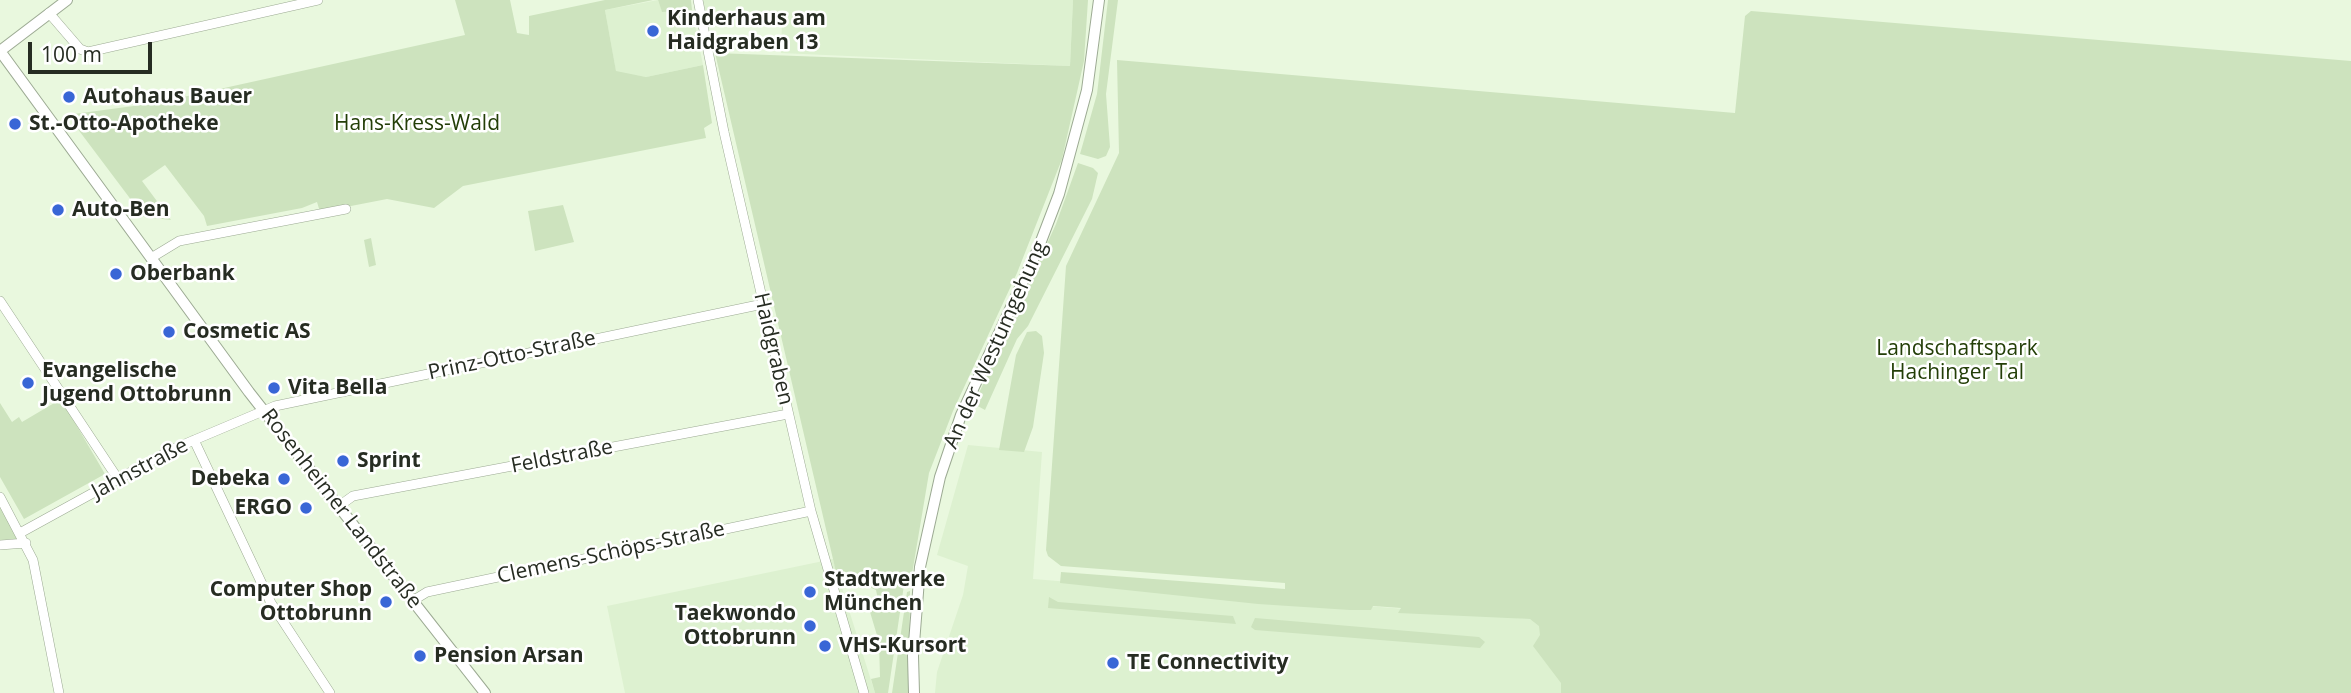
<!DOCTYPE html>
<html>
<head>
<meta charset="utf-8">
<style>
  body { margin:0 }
  #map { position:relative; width:2351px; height:693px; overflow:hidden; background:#e9f8de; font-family:"Open Sans",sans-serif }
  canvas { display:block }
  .scale { position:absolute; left:28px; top:42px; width:124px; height:32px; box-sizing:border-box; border:4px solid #262c22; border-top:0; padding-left:9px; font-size:21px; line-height:24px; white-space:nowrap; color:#262c22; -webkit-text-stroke:5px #fff; paint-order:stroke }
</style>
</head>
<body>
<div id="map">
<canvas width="2351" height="693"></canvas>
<div class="scale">100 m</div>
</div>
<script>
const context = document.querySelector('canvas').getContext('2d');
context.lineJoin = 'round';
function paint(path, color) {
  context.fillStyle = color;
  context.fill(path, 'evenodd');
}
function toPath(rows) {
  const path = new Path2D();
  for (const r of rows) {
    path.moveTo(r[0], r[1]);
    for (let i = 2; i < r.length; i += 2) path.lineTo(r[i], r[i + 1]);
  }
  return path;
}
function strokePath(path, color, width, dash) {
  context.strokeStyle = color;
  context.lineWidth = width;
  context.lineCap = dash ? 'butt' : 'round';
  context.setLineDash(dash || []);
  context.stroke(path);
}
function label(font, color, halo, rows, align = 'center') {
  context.font = font + ' "Open Sans",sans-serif';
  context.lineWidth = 5;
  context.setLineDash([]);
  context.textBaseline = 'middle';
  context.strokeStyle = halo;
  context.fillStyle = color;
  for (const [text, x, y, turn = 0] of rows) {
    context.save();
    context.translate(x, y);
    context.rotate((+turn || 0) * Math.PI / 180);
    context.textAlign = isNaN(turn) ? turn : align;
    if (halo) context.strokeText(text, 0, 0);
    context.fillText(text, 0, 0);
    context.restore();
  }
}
const built = toPath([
  [658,0,662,11,692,10,703,65,646,77,616,72,605,10],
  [703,0,1073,0,1070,66,781,53,782,22,706,14],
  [968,445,1042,452,1033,579,1566,622,1563,693,935,693,937,672,963,595,968,566,937,555],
  [833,559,875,693,625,693,607,606]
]);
const green = toPath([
  [455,0,510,0,517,33,529,35,529,16,605,0,653,0,605,10,616,71,646,77,703,65,712,123,704,128,706,138,463,186,434,208,387,199,320,212,317,202,302,208,207,226,204,216,165,165,142,181,171,220,144,217,71,120,74,114,156,103,465,35],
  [658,0,691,0,692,10,662,12],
  [1073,0,1088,0,1084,61,1062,159,1017,273,953,411,929,473,912,574,909,582,904,585,888,693,875,693,871,679,880,677,879,642,870,612,879,605,876,590,836,572,715,53,1070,66],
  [1108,0,1118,0,1106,94,1110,147,1106,156,1098,159,1080,154,1097,94],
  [1751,11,2351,61,2351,693,1561,693,1561,683,1533,646,1540,635,1539,626,1530,619,1398,613,1401,608,1373,606,1371,610,1350,610,1258,604,1060,583,1061,572,1285,589,1285,583,1061,566,1048,556,1046,550,1066,266,1119,153,1117,60,1735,113,1745,16],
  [1078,163,1093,168,1098,173,1092,199,1028,326,1017,339,985,410,974,404,1056,224],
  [563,205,574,242,535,251,528,211],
  [371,238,376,265,369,267,364,240],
  [1036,331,1042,336,1044,353,1033,427,1024,452,999,450,1016,355,1027,332],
  [61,399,105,474,24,519,0,477,0,403,12,422,19,417,22,422],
  [0,505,18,539,0,540],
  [910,591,909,693,892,693,907,592],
  [1049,597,1058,602,1233,616,1236,624,1048,608],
  [1255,618,1479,637,1485,642,1480,648,1255,630,1251,627]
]);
const minor = toPath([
  [698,0,724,132,811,511,864,693],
  [49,13,80,49,88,52,318,0],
  [151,258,179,241,346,209],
  [0,301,118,479],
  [194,440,271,603,330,693],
  [0,497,33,560,59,693],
  [339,506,353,496,788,414],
  [20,533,173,449,275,406,763,304],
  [0,545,26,543],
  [414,600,427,592,811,511]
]);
const major = toPath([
  [0,51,249,392,485,693],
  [0,51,67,0],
  [914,693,913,656,920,567,940,477,961,415,1038,249,1059,194,1087,90,1099,0]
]);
const markers = [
  [653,31,7,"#3966d6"],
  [69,97,7,"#3966d6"],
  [15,124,7,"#3966d6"],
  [58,210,7,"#3966d6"],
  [116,274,7,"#3966d6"],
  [169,332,7,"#3966d6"],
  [28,383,7,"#3966d6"],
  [274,388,7,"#3966d6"],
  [343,461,7,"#3966d6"],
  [284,479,7,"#3966d6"],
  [306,508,7,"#3966d6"],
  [810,592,7,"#3966d6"],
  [386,602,7,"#3966d6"],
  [810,626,7,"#3966d6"],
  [825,646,7,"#3966d6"],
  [420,656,7,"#3966d6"],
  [1113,663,7,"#3966d6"]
];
const poiNames = [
  ["Kinderhaus am",667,19],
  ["Haidgraben 13",667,43],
  ["Autohaus Bauer",83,97],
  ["St.-Otto-Apotheke",29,124],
  ["Auto-Ben",72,210],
  ["Oberbank",130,274],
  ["Cosmetic AS",183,332],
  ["Evangelische",42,371],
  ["Jugend Ottobrunn",42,395],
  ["Vita Bella",288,388],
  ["Sprint",357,461],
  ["Debeka",270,479,"right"],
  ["ERGO",292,508,"right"],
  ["Stadtwerke",824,580],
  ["München",824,604],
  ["Computer Shop",372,590,"right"],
  ["Ottobrunn",372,614,"right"],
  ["Taekwondo",796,614,"right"],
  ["Ottobrunn",796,638,"right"],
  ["VHS-Kursort",839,646],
  ["Pension Arsan",434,656],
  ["TE Connectivity",1127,663]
];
const parkNames = [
  ["Hans-Kress-Wald",417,124],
  ["Landschaftspark",1957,349],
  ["Hachinger Tal",1957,373]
];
const streetNames = [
  ["An der Westumgehung",996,345,-66],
  ["Haidgraben",773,349,77],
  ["Prinz-Otto-Straße",512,356,-12],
  ["Feldstraße",562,457,-11],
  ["Jahnstraße",140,469,-28],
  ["Rosenheimer Landstraße",341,509,52],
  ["Clemens-Schöps-Straße",611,553,-12]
];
paint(built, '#ddf1d0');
paint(green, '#cde3be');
strokePath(minor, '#9caa93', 10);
strokePath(major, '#9caa93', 12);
strokePath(minor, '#fff', 9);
strokePath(major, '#fff', 10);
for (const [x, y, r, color] of markers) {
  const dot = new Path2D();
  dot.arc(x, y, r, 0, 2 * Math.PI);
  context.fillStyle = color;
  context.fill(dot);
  strokePath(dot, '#fff', 2.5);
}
label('bold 21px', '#262c22', '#fff', poiNames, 'left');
label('21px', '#233e07', '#fff', parkNames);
label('21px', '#262c22', '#fff', streetNames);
</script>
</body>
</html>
